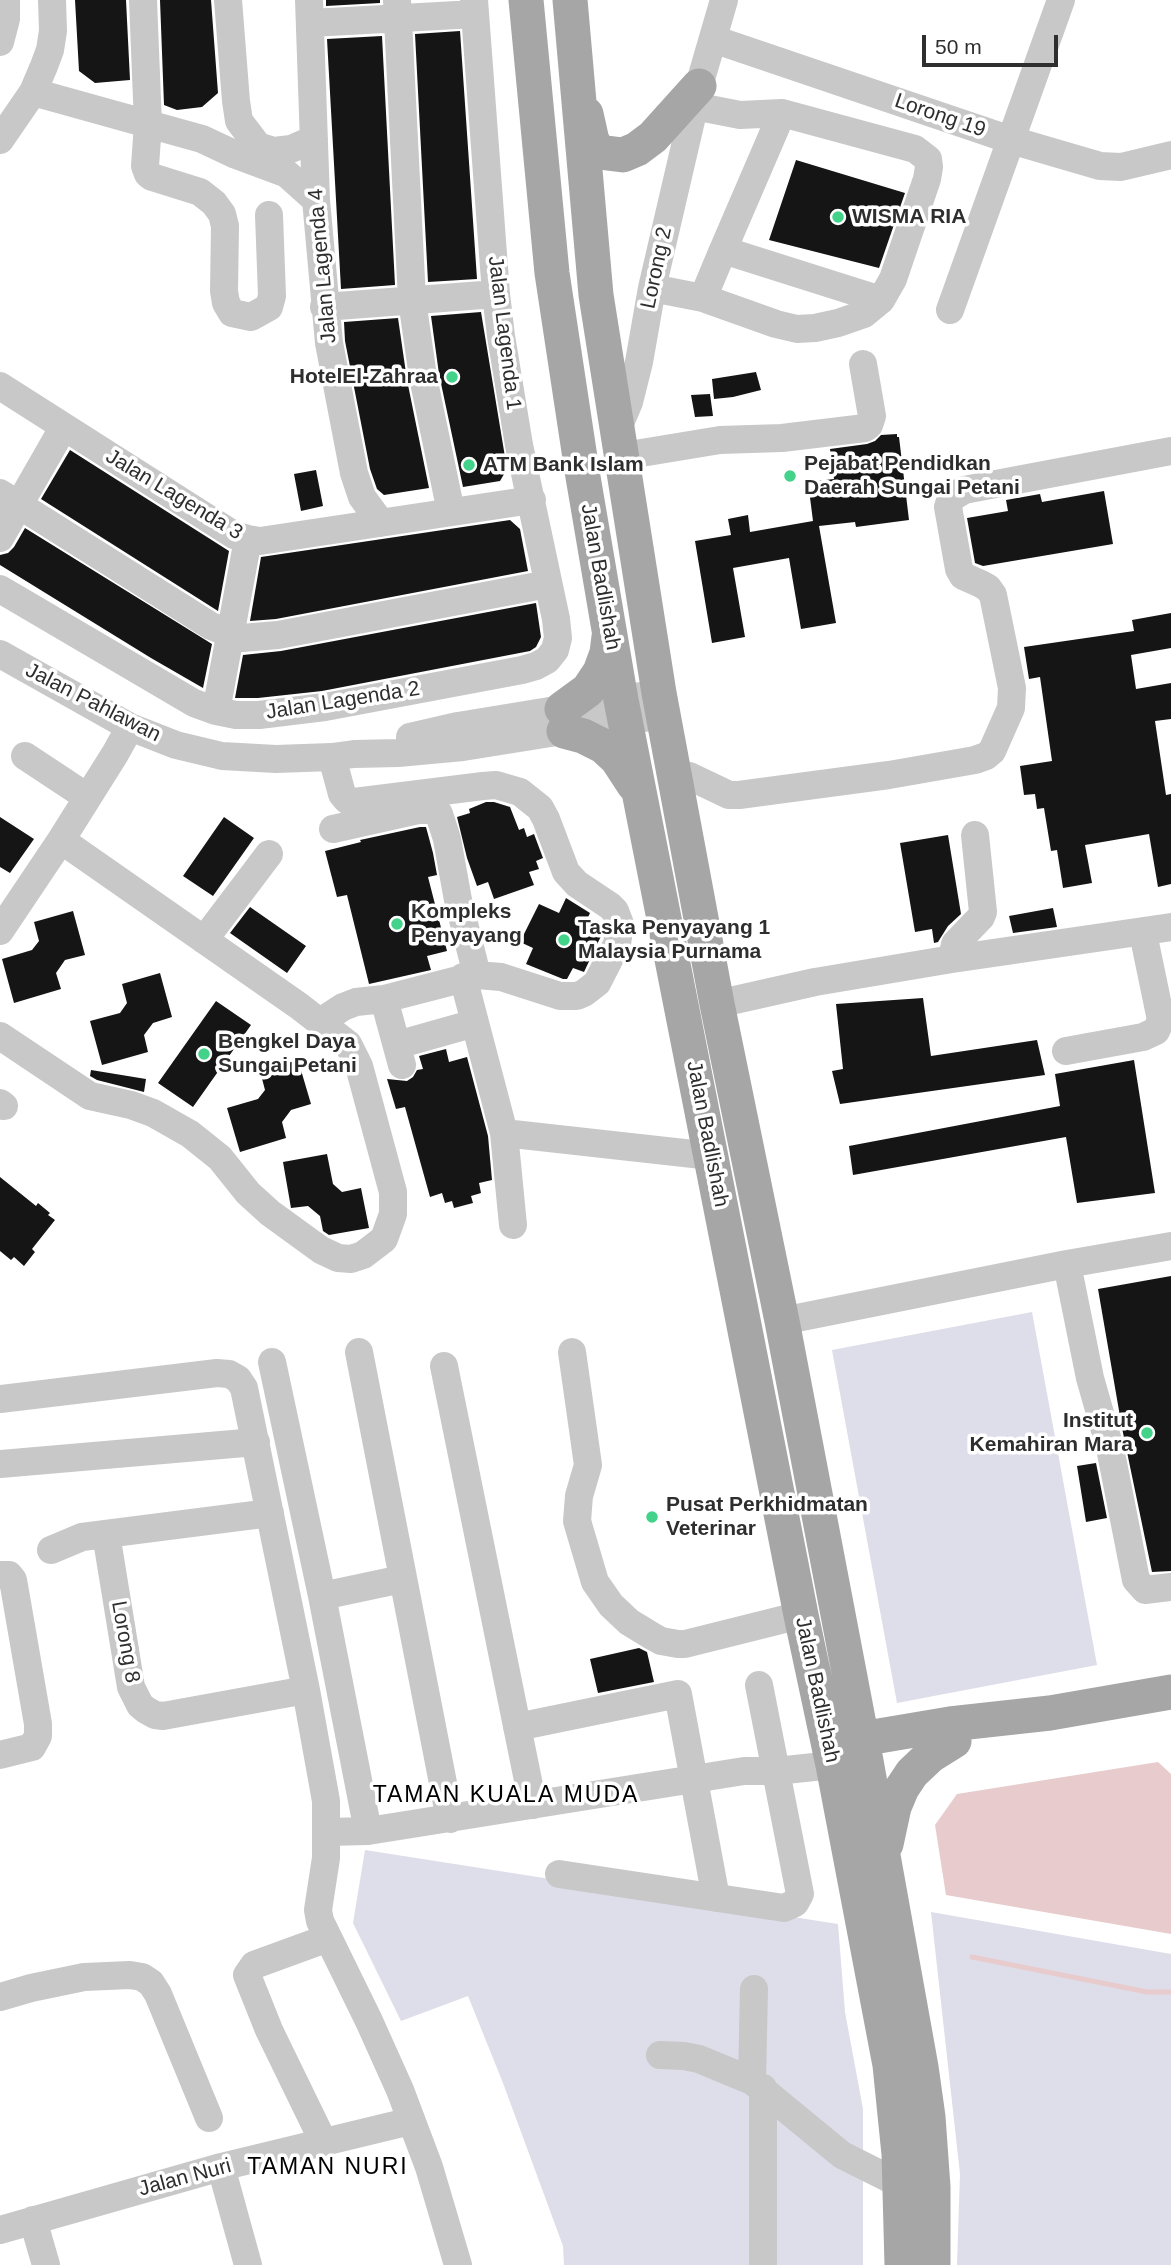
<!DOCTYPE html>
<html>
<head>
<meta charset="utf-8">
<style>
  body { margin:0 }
  #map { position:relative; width:1171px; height:2265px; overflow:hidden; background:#fff; font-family:Helvetica,sans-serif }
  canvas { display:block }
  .scale { position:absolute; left:922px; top:35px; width:136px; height:32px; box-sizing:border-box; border:4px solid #2e2e2e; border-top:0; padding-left:9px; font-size:21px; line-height:24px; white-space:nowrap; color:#2e2e2e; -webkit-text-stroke:5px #fff; paint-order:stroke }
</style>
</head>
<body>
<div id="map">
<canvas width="1171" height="2265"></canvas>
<div class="scale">50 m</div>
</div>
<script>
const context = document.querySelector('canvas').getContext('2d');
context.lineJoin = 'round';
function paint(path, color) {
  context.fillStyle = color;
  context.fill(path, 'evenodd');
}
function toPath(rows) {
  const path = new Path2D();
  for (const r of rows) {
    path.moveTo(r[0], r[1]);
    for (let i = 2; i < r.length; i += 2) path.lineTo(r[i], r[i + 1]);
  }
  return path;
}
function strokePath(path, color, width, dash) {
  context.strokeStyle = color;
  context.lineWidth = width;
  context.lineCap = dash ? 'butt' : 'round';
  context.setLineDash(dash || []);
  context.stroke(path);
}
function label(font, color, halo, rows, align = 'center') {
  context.font = font + ' Helvetica,sans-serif';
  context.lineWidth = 7;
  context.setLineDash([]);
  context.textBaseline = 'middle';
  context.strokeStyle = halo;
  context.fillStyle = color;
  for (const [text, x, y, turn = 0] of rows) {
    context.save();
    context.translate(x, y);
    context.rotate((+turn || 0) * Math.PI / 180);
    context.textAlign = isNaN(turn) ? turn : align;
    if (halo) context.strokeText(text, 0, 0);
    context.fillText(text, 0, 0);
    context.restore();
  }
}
const green = toPath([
  [1032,1312,1097,1665,897,1703,832,1350],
  [365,1850,838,1924,845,2012,863,2109,863,2265,564,2265,563,2246,503,2083,468,1996,401,2021,353,1923],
  [931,1912,1171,1954,1171,2265,957,2265,960,2174]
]);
const water = toPath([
  [1158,1762,1171,1774,1171,1934,946,1895,935,1825,957,1794]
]);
const stream = toPath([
  [972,1957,1147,1992,1171,1992]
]);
const building = toPath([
  [75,0,126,0,130,80,95,83,79,71],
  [160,0,211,0,218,93,202,107,177,110,164,105],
  [326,0,380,0,380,3,326,6],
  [460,31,477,279,428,282,415,34],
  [382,36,395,285,341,289,327,39],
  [796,160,905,193,879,268,769,240],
  [481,312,507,469,500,481,463,487,439,374,431,316],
  [398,318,407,380,429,488,384,495,377,489,370,469,345,341,344,322],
  [756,372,761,390,733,397,714,399,712,379],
  [710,394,713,416,695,417,691,395],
  [897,434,897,437,899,437,909,520,856,527,855,522,819,526,836,623,801,629,789,558,733,568,745,637,712,643,695,541,731,535,728,519,748,515,750,532,813,521,808,482,834,479,830,449,867,444,875,441,881,435],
  [70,450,229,551,218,611,41,499],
  [316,470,323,506,301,511,294,474],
  [1104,491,1113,544,983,566,975,563,967,518,1008,511,1006,500,1040,494,1042,502],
  [510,520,520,529,528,571,276,619,250,621,261,557],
  [25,528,212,644,203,688,151,658,0,565,0,555,8,553,14,547],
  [536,603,541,637,536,647,530,651,322,691,258,698,235,698,243,655,281,651],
  [1171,613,1171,648,1131,655,1136,689,1171,683,1171,719,1155,721,1166,795,1171,794,1171,884,1158,887,1149,834,1085,845,1092,883,1063,888,1057,850,1051,851,1044,808,1037,809,1035,794,1024,795,1020,766,1052,761,1040,677,1029,679,1024,647,1134,631,1132,620],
  [486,802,494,802,510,807,519,830,524,828,527,837,534,834,543,858,536,861,539,869,529,872,534,885,494,899,488,882,477,886,467,858,457,817,470,813,469,809],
  [0,817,34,839,10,873,0,867],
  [224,817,254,838,213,896,183,876],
  [420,827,426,827,433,853,437,875,428,877,447,951,427,956,431,970,369,984,347,895,337,897,325,851,361,842,360,840],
  [948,835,961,914,948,926,938,942,934,943,932,929,915,932,900,843],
  [566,898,590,913,584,926,602,934,584,972,573,968,567,979,563,979,526,964,533,948,520,942,539,904,559,913],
  [250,907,306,946,287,973,230,933],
  [1053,908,1057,927,1013,933,1009,916],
  [73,911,85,955,65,960,56,973,61,989,14,1003,2,959,32,950,39,941,34,922],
  [160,973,172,1017,153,1023,144,1035,148,1052,102,1065,90,1021,120,1013,127,1003,122,984],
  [923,998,931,1056,1037,1040,1045,1075,840,1104,832,1071,843,1069,836,1004],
  [216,1001,251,1025,193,1107,158,1083],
  [446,1049,449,1062,467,1057,488,1136,492,1180,479,1183,481,1193,471,1196,473,1203,454,1208,452,1201,445,1203,442,1193,430,1197,405,1107,396,1109,387,1079,407,1081,413,1077,417,1070,423,1069,419,1056],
  [298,1060,311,1104,291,1110,282,1122,286,1138,240,1152,227,1108,258,1099,265,1090,260,1071],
  [1134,1060,1155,1193,1077,1203,1066,1137,853,1175,849,1146,1060,1106,1055,1074],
  [91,1070,146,1079,144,1092,97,1080,90,1076],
  [327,1154,333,1184,342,1192,361,1188,369,1228,329,1235,323,1231,320,1216,308,1206,291,1208,283,1162],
  [0,1177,36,1206,38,1203,50,1213,48,1215,55,1220,32,1249,35,1252,24,1266,14,1257,11,1260,0,1251],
  [1171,1276,1171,1571,1152,1572,1122,1428,1098,1289],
  [1096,1463,1107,1518,1086,1522,1077,1466],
  [639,1648,647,1652,654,1682,598,1693,590,1659]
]);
const minor = toPath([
  [143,0,148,124,145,166,148,174,152,177,200,192,214,203,222,214,225,226,224,291,226,303,232,313,251,317,269,307,272,296,269,215],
  [228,0,236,101,239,121,258,146,274,151,291,149,314,139],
  [309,0,316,200,329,343,354,473,362,497,381,523],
  [397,0,412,300,423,377,451,512],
  [311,23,475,14],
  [713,39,1011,140,1100,166,1121,167,1171,155],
  [0,42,6,19,6,0],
  [33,92,202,139,236,155,287,174,316,200],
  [0,140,33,92,44,66,50,50,53,31,52,0],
  [723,250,782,113],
  [652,288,703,298,723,250,881,300,893,279,927,179,929,167,928,159,915,149,782,113,740,115,694,106],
  [703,298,776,324,797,329,815,328,838,323,864,314,881,300],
  [324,307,496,294],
  [950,310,1061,0],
  [0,386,234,535,248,539,260,541,532,500],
  [618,428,629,402,639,362,652,288,699,86,724,0],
  [623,456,720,440,782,438,865,428,869,425,872,416,863,364],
  [0,493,211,626,242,638,278,635,548,584],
  [0,538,63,428],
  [0,589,194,703,216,711,236,715,259,715,325,707,522,670,536,666,547,660,555,650,558,638,556,619,519,445,501,336,496,294,474,0],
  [0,654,130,727,176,745,222,756,276,759,332,757,354,754,398,753,463,747,663,715],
  [216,711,248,539],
  [410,737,458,726,659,693],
  [25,756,87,797],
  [675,778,689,776,729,795,739,795,889,775,975,760,986,756,992,751,1011,708,1012,688,993,595,988,588,981,584,963,576,959,569,948,507,951,498,964,490,1171,451],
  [333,829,418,810,432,810,439,814,447,839,458,900,477,975],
  [0,931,61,840,115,754,130,727],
  [204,940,269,854],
  [952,959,955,944,981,917,983,912,975,835],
  [463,977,504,1133,711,1156],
  [384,999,402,1065],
  [717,1004,815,982,952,959,1171,927],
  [320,1022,343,1007,356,1002,384,999,477,975,501,977,560,996,577,996,584,993,597,983,617,944,620,924,615,911,610,906,577,884,566,872,546,819,540,808,520,792,496,785,483,786,354,802,347,800,342,794,332,757],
  [0,1036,90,1096,131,1105,153,1113,190,1134,220,1158,248,1193,270,1213,321,1250,338,1258,351,1259,363,1255,384,1239,393,1214,393,1192,359,1066,348,1044,299,1006,61,840],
  [397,1045,475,1023],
  [1066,1051,1143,1037,1156,1031,1161,1020,1143,933],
  [0,1103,4,1106],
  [504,1133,513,1225],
  [1067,1264,1090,1378,1110,1448,1136,1580,1145,1590,1171,1587],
  [782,1321,1067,1264,1171,1246],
  [359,1352,450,1819],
  [572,1352,588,1465,579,1496,577,1521,595,1582,611,1605,629,1622,652,1636,661,1641,678,1644,685,1644,801,1615],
  [272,1362,322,1596,368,1831],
  [444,1366,533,1805],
  [0,1399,217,1373,229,1374,238,1379,244,1388,306,1690,326,1801,326,1858,318,1910,320,1921,369,2021,400,2090,429,2167,458,2265],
  [0,1464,256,1442],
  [106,1534,131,1687,140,1705,146,1710,155,1715,163,1716,306,1690],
  [51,1550,82,1537,270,1513],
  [0,1575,9,1575,13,1580,38,1724,38,1736,32,1747,0,1755],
  [322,1596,402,1579],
  [517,1727,678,1694,716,1898],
  [327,1832,368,1831,744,1771,776,1771,833,1765],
  [559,1874,784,1908,795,1903,800,1894,759,1685],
  [0,1997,31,1988,84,1977,130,1975,142,1977,151,1983,158,1994,209,2118],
  [660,2055,684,2056,699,2059,752,2081,842,2155,900,2184],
  [752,2081,754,1989],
  [323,2141,269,2030,247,1975,254,1965,328,1938],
  [221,2167,248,2265],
  [33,2220,46,2265],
  [0,2230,221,2167,411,2121],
  [763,2265,763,2088]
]);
const major = toPath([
  [526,0,552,273,582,471,621,700,801,1615,833,1765,890,2065,899,2154,902,2265],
  [570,0,596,295,659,693,717,1004,782,1321,866,1761,921,2067,928,2117,933,2187,933,2265],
  [586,114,592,141,599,152,623,155,637,149,653,137,699,86],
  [562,709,588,690,600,672,607,653,609,637],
  [564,731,583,736,603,746,617,759,634,785],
  [839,1745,861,1739,950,1724,1050,1713,1171,1692],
  [886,1844,894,1807,902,1788,912,1773,930,1756,954,1741]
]);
const markers = [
  [838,217,7,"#43d28a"],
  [452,377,7,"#43d28a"],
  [469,465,7,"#43d28a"],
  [790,476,7,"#43d28a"],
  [397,924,7,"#43d28a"],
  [564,940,7,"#43d28a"],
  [204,1054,7,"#43d28a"],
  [1147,1433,7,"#43d28a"],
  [652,1517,7,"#43d28a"]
];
const streetNames = [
  ["Lorong 19",940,116,19],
  ["Jalan Lagenda 4",323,266,-95],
  ["Lorong 2",657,268,-78],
  ["Jalan Lagenda 1",504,333,83],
  ["Jalan Lagenda 3",174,495,31],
  ["Jalan Badlishah",600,577,80],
  ["Jalan Lagenda 2",343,701,-9],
  ["Jalan Pahlawan",93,703,27],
  ["Jalan Badlishah",707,1134,79],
  ["Lorong 8",125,1642,80],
  ["Jalan Badlishah",817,1690,78],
  ["Jalan Nuri",185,2178,-15]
];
const poiNames = [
  ["WISMA RIA",852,217],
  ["HotelEl-Zahraa",438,377,"right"],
  ["Pejabat Pendidkan",804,464],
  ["Daerah Sungai Petani",804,488],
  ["ATM Bank Islam",483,465],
  ["Kompleks",411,912],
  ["Penyayang",411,936],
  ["Taska Penyayang 1",578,928],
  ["Malaysia Purnama",578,952],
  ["Bengkel Daya",218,1042],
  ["Sungai Petani",218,1066],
  ["Institut",1133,1421,"right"],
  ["Kemahiran Mara",1133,1445,"right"],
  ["Pusat Perkhidmatan",666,1505],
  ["Veterinar",666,1529]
];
const neighbourhoodNames = [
  ["TAMAN KUALA MUDA",506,1796],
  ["TAMAN NURI",328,2168]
];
paint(green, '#deddea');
paint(water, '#e8cbcc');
strokePath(stream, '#e8cbcc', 5);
paint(building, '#151515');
strokePath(minor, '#c8c8c8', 28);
strokePath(major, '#a6a6a6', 35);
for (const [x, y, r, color] of markers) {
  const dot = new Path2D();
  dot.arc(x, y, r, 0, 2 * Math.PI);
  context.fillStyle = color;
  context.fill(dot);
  strokePath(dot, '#fff', 2.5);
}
label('21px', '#2e2e2e', '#fff', streetNames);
label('bold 21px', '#2e2e2e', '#fff', poiNames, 'left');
context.letterSpacing = '2px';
label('23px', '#000', '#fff', neighbourhoodNames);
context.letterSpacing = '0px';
</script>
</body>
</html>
